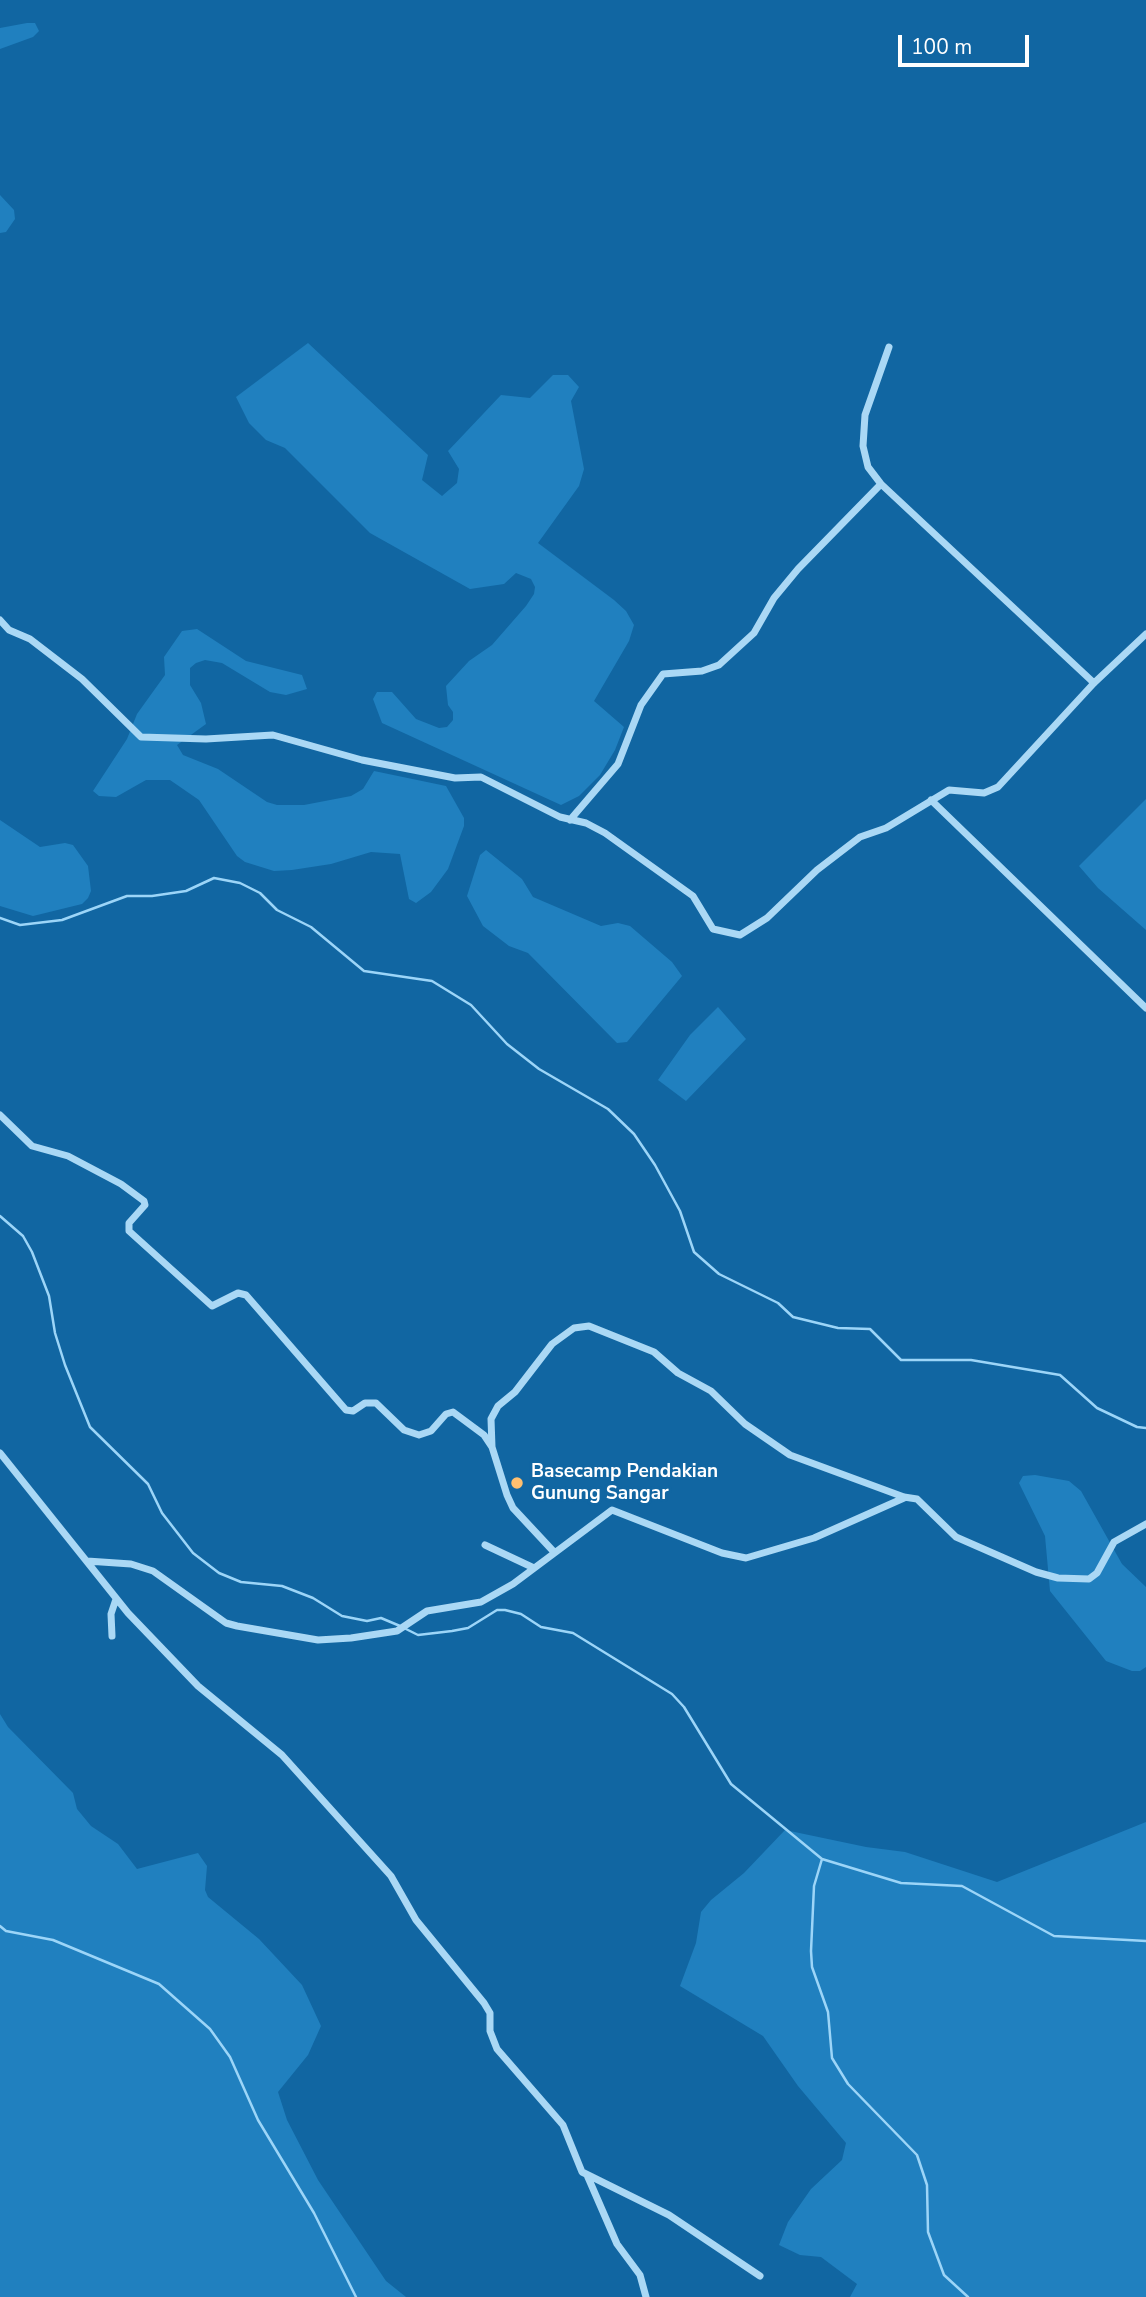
<!DOCTYPE html>
<html>
<head>
<meta charset="utf-8">
<style>
  body { margin:0 }
  #map { position:relative; width:1146px; height:2297px; overflow:hidden; background:#1166a2; font-family:"Nunito Sans",sans-serif }
  canvas { display:block }
  .scale { position:absolute; left:898px; top:35px; width:131px; height:32px; box-sizing:border-box; border:4px solid #fff; border-top:0; padding-left:9px; font-size:21px; line-height:24px; white-space:nowrap; color:#fff; -webkit-text-stroke:5px #1166a2; paint-order:stroke }
</style>
</head>
<body>
<div id="map">
<canvas width="1146" height="2297"></canvas>
<div class="scale">100 m</div>
</div>
<script>
const context = document.querySelector('canvas').getContext('2d');
context.lineJoin = 'round';
function paint(path, color) {
  context.fillStyle = color;
  context.fill(path, 'evenodd');
}
function toPath(rows) {
  const path = new Path2D();
  for (const r of rows) {
    path.moveTo(r[0], r[1]);
    for (let i = 2; i < r.length; i += 2) path.lineTo(r[i], r[i + 1]);
  }
  return path;
}
function strokePath(path, color, width, dash) {
  context.strokeStyle = color;
  context.lineWidth = width;
  context.lineCap = dash ? 'butt' : 'round';
  context.setLineDash(dash || []);
  context.stroke(path);
}
function label(font, color, halo, rows, align = 'center') {
  context.font = font + ' "Nunito Sans",sans-serif';
  context.lineWidth = 6;
  context.setLineDash([]);
  context.textBaseline = 'middle';
  context.strokeStyle = halo;
  context.fillStyle = color;
  for (const [text, x, y, turn = 0] of rows) {
    context.save();
    context.translate(x, y);
    context.rotate((+turn || 0) * Math.PI / 180);
    context.textAlign = isNaN(turn) ? turn : align;
    if (halo) context.strokeText(text, 0, 0);
    context.fillText(text, 0, 0);
    context.restore();
  }
}
const green = toPath([
  [27,23,35,23,39,31,33,37,0,49,0,28],
  [0,195,14,210,15,219,6,232,0,233],
  [308,343,428,455,422,480,442,496,457,483,459,469,448,451,501,395,530,398,553,375,568,375,579,387,571,401,584,469,579,486,538,543,614,600,626,611,634,625,629,641,594,701,624,727,615,750,600,775,579,796,561,805,382,723,373,699,377,692,392,692,416,719,439,728,447,727,453,720,453,712,448,705,446,686,469,661,492,645,526,606,534,594,535,587,531,579,516,573,504,584,470,589,370,533,285,448,266,440,249,423,236,397],
  [197,629,246,661,302,675,307,689,286,695,270,692,222,663,205,660,196,663,190,668,190,685,201,703,206,724,177,745,183,755,218,769,267,802,277,805,304,805,351,796,363,789,374,771,446,786,464,818,464,826,448,869,431,892,416,903,409,899,400,854,371,852,331,864,292,870,274,871,245,862,237,856,199,800,170,780,146,780,116,797,99,796,93,791,127,739,137,714,165,675,164,657,182,631],
  [1146,799,1146,930,1098,888,1079,866],
  [0,820,40,847,65,843,73,845,88,866,91,891,88,898,82,904,33,916,0,906],
  [486,850,522,879,533,897,601,926,618,923,630,926,672,962,682,976,627,1042,617,1043,528,953,509,946,483,926,467,896,480,855],
  [718,1007,746,1039,686,1101,658,1080,690,1035],
  [1035,1475,1069,1481,1081,1491,1122,1564,1146,1587,1146,1667,1140,1671,1132,1671,1106,1661,1050,1591,1045,1536,1019,1483,1023,1476],
  [0,1714,8,1727,73,1793,77,1809,91,1826,118,1844,137,1869,198,1853,207,1866,205,1890,208,1897,259,1939,302,1985,321,2026,308,2055,278,2092,287,2120,318,2180,386,2281,406,2297,0,2297],
  [1146,1822,1146,2297,850,2297,857,2284,821,2257,800,2255,779,2245,788,2222,811,2189,842,2160,846,2143,798,2086,763,2036,680,1986,696,1943,701,1912,711,1900,744,1873,785,1830,866,1847,905,1852,997,1882]
]);
const stream = toPath([
  [0,918,20,925,62,920,127,896,152,896,186,891,214,878,240,883,260,893,277,910,311,927,364,971,432,981,471,1005,507,1044,539,1069,608,1109,634,1134,655,1165,680,1211,694,1252,719,1274,778,1303,793,1317,838,1328,870,1329,901,1360,971,1360,1060,1375,1097,1408,1137,1427,1146,1428],
  [0,1216,23,1236,32,1252,49,1296,55,1333,65,1365,90,1427,148,1484,162,1513,193,1553,219,1573,241,1582,282,1586,313,1598,342,1616,367,1621,381,1618,400,1626],
  [406,1629,418,1635,452,1631,468,1628,497,1610,505,1610,521,1614,541,1627,573,1633,672,1694,684,1707,731,1784,822,1859,814,1886,811,1951,812,1967,828,2012,832,2058,848,2084,917,2155,927,2185,928,2232,944,2275,968,2297],
  [822,1859,901,1883,962,1886,1054,1936,1146,1941],
  [0,1926,6,1931,53,1940,159,1984,210,2029,230,2057,258,2120,314,2213,356,2297]
]);
const street = toPath([
  [889,347,865,415,863,446,868,467,881,484,1094,683],
  [0,620,9,630,30,639,82,679,141,737,206,739,273,735,362,760,455,778,481,777,560,817,586,823,605,833,693,896,713,929,740,935,767,918,817,870,860,837,886,828,949,790,984,793,998,787,1094,683,1146,634],
  [931,800,1146,1008],
  [570,820,618,764,641,705,663,674,702,671,719,665,754,633,774,598,798,569,881,484],
  [0,1115,32,1146,68,1156,121,1184,144,1201,145,1205,129,1223,129,1231,212,1306,238,1293,246,1295,346,1410,353,1411,365,1403,376,1403,404,1430,419,1435,431,1431,446,1414,453,1412,484,1435,492,1447],
  [0,1453,128,1613,198,1686,282,1755,391,1876,416,1920,484,2003,490,2013,490,2031,497,2049,563,2125,582,2172,669,2215,760,2276],
  [485,1545,534,1568],
  [554,1552,513,1508,507,1495,492,1447,491,1419,498,1406,515,1392,552,1344,574,1328,589,1326,654,1352,678,1373,711,1391,745,1424,790,1455,904,1497,917,1499,956,1537,1036,1572,1058,1578,1089,1579,1097,1573,1114,1542,1146,1524],
  [87,1561,131,1564,153,1571,226,1623,237,1626,318,1640,351,1638,397,1631,427,1611,481,1602,513,1584,612,1510,722,1553,746,1558,814,1538,904,1498],
  [112,1636,111,1614,116,1599],
  [587,2175,617,2244,640,2275,646,2297]
]);
const markers = [
  [517,1483,7,"#ffbf6f"]
];
const poiNames = [
  ["Basecamp Pendakian",531,1472],
  ["Gunung Sangar",531,1494]
];
paint(green, '#2080bf');
strokePath(stream, '#9cd5f8', 2.5);
strokePath(street, '#aad8f5', 7);
for (const [x, y, r, color] of markers) {
  const dot = new Path2D();
  dot.arc(x, y, r, 0, 2 * Math.PI);
  context.fillStyle = color;
  context.fill(dot);
  strokePath(dot, '#1166a2', 2.5);
}
label('bold 19px', '#fff', '#1166a2', poiNames, 'left');
</script>
</body>
</html>
